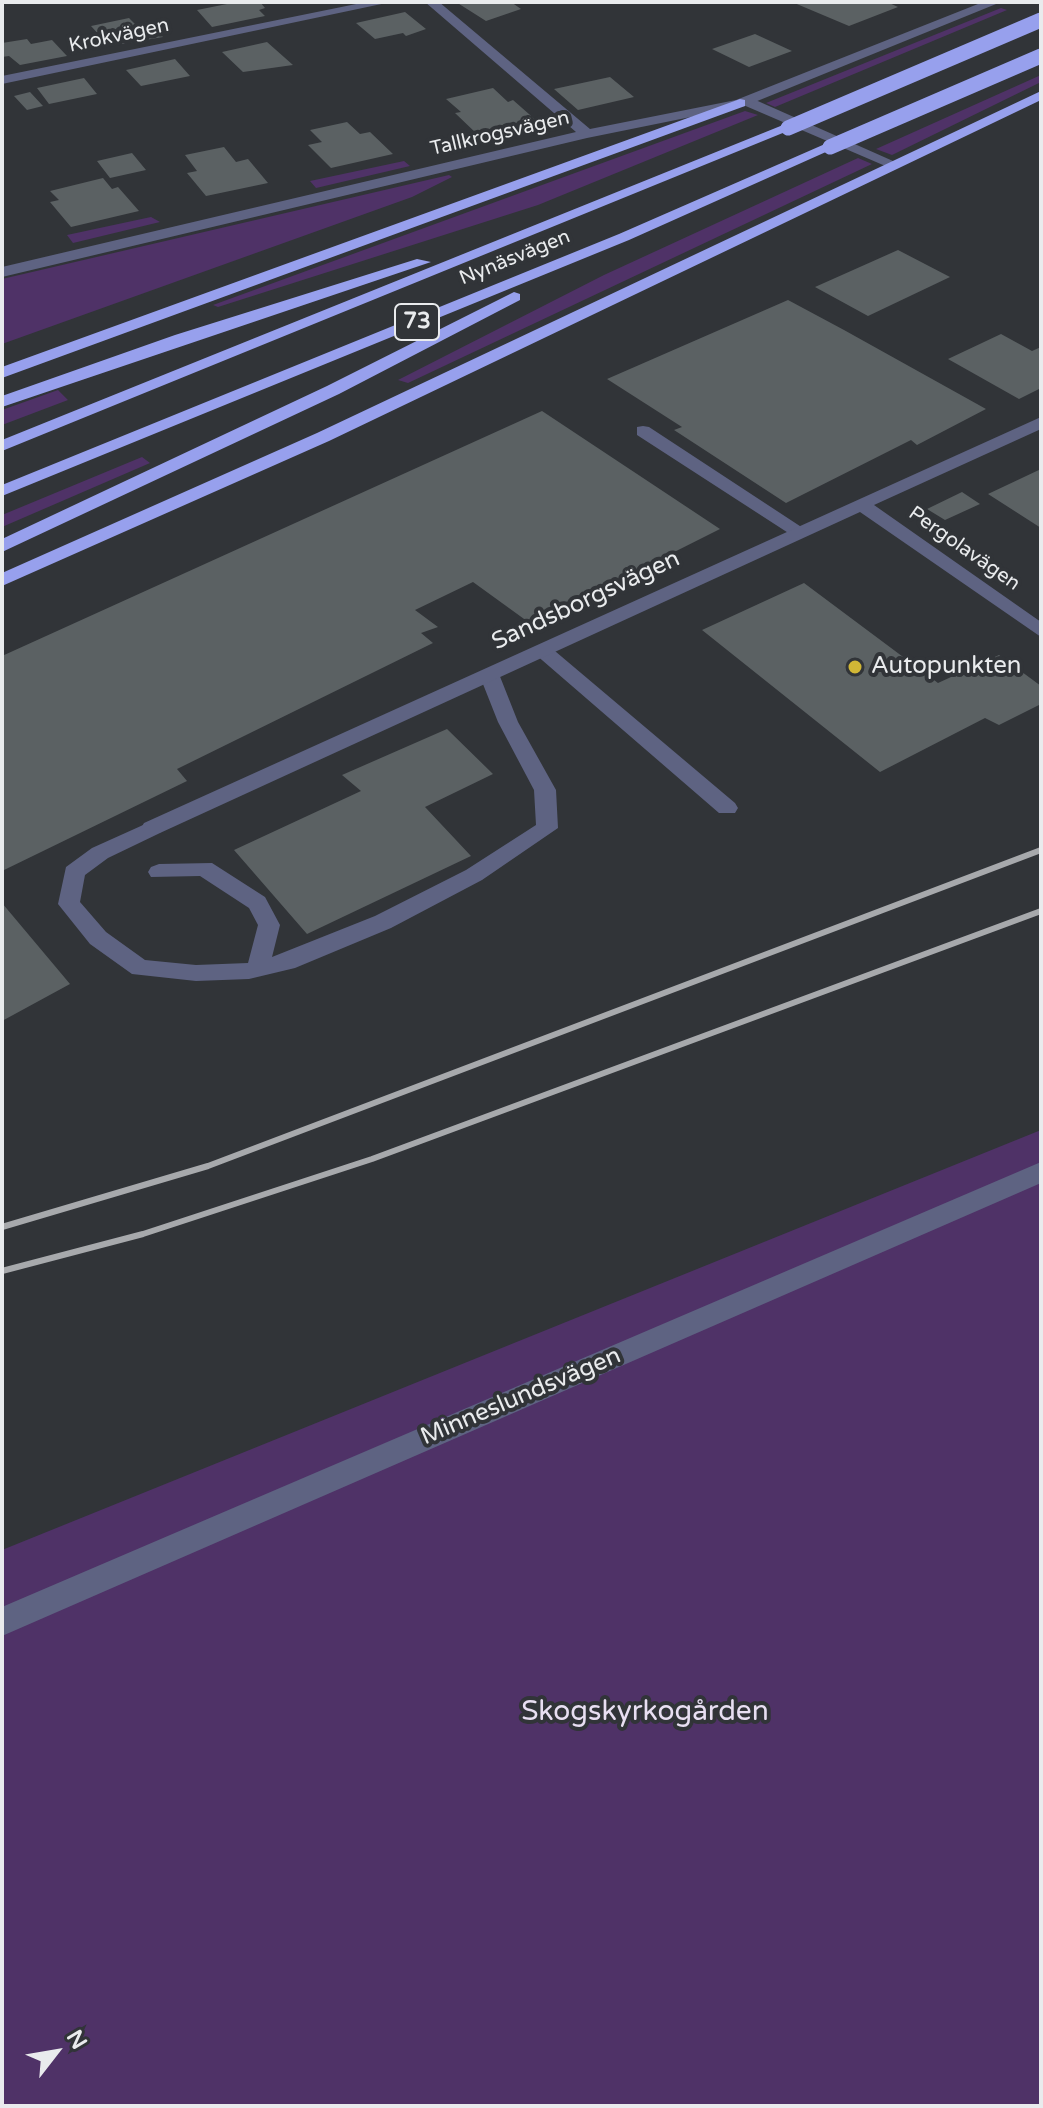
<!DOCTYPE html>
<html>
<head>
<meta charset="utf-8">
<style>
  body { margin:0 }
  #map { position:relative; width:1043px; height:2108px; overflow:hidden; background:#313438; font-family:"Varela Round",sans-serif }
  canvas { display:block }
  .frame { position:absolute; inset:0; border:4px solid #e9ebed; pointer-events:none }
  .north { position:absolute; left:16px; top:2012px; width:80px; height:80px; -webkit-text-stroke:6px #313438; paint-order:stroke; rotate:59deg; font-size:22px; font-weight:700; line-height:32px; text-align:center; color:#e9ebed }
  .north::after { content:''; display:block; margin:auto; width:28px; height:36px; background:#e9ebed; clip-path:polygon(50% 0,100% 100%,50% 72%,0 100%) }
</style>
</head>
<body>
<div id="map">
<canvas width="1043" height="2108"></canvas>
<div class="frame"></div>
<div class="north">N</div>
</div>
<script>
const context = document.querySelector('canvas').getContext('2d');
context.lineJoin = 'round';
function paint(path, color) {
  context.fillStyle = color;
  context.fill(path, 'evenodd');
}
function toPath(rows) {
  const path = new Path2D();
  for (const r of rows) {
    path.moveTo(r[0], r[1]);
    for (let i = 2; i < r.length; i += 2) path.lineTo(r[i], r[i + 1]);
  }
  return path;
}
function strokePath(path, color, width, dash) {
  context.strokeStyle = color;
  context.lineWidth = width;
  context.lineCap = dash ? 'butt' : 'round';
  context.setLineDash(dash || []);
  context.stroke(path);
}
function label(font, color, halo, rows, align = 'center') {
  context.font = font + ' "Varela Round",sans-serif';
  context.lineWidth = 8;
  context.setLineDash([]);
  context.textBaseline = 'middle';
  context.strokeStyle = halo;
  context.fillStyle = color;
  for (const [text, x, y, turn = 0] of rows) {
    context.save();
    context.translate(x, y);
    context.rotate((+turn || 0) * Math.PI / 180);
    context.textAlign = isNaN(turn) ? turn : align;
    if (halo) context.strokeText(text, 0, 0);
    context.fillText(text, 0, 0);
    context.restore();
  }
}
const green = toPath([
  [1001,8,1007,10,775,107,766,103],
  [1041,75,1041,82,892,155,876,149],
  [745,111,758,115,538,205,218,307,213,305],
  [858,158,872,164,408,383,398,380,604,275],
  [404,161,410,166,316,188,310,181],
  [449,175,452,177,412,197,2,344,2,279],
  [151,217,160,222,73,243,67,235],
  [58,390,68,400,2,425,2,410],
  [142,457,150,463,2,527,2,515],
  [1041,1130,1041,2106,2,2106,2,1550]
]);
const building = toPath([
  [237,2,260,2,265,8,259,10,265,16,212,27,197,10],
  [456,2,511,2,521,9,486,21],
  [792,2,887,2,898,7,849,26],
  [405,12,426,29,406,36,403,33,375,39,356,23],
  [129,18,136,25,148,22,163,37,109,46,91,26],
  [755,34,792,51,749,67,712,49],
  [27,39,31,44,52,40,67,56,20,65,9,56,2,57,2,43],
  [267,42,293,65,243,72,222,52],
  [175,59,190,76,141,86,126,70],
  [610,77,634,97,578,110,554,89],
  [84,78,97,94,49,104,37,88],
  [493,88,508,102,513,100,538,122,478,135,455,113,461,112,446,99],
  [30,92,43,106,27,110,14,96],
  [347,122,360,134,370,132,393,154,331,168,308,145,322,142,310,130],
  [224,147,236,162,248,159,268,183,206,196,187,173,197,171,185,155],
  [132,153,146,170,110,178,97,161],
  [103,178,112,189,118,187,139,211,71,227,50,202,59,200,50,191],
  [898,250,950,277,868,316,815,287],
  [788,300,844,330,986,409,917,445,911,440,786,503,674,430,682,427,607,379],
  [1001,334,1032,351,1041,347,1041,388,1019,399,948,359],
  [542,411,720,529,531,624,473,582,415,610,438,627,421,633,433,643,177,769,187,781,2,871,2,656],
  [1041,469,1041,528,988,494],
  [962,492,980,504,945,520,927,509],
  [804,583,938,683,999,655,1041,686,1041,704,999,725,985,718,880,772,702,630],
  [447,729,493,774,425,807,471,856,307,934,234,850,361,791,342,775],
  [2,903,70,984,2,1021]
]);
const lane = toPath([
  [741,98,751,98,902,165,890,168,741,104,741,98],
  [643,426,649,427,809,532,807,536,793,536,637,435,637,427,643,426],
  [542,644,549,646,735,803,738,808,735,813,719,813,535,654,532,650,542,644],
  [489,668,499,674,518,722,556,790,558,828,482,880,391,928,295,968,249,979,196,981,132,974,90,944,58,904,66,867,92,848,152,821,160,823,163,828,160,833,108,858,85,875,80,902,106,932,145,960,196,965,248,963,258,925,249,908,200,876,151,877,148,872,151,867,159,864,212,863,265,897,280,925,272,957,375,916,466,870,536,825,534,790,498,722,479,674,489,668]
]);
const street = toPath([
  [366,2,391,2,2,84,2,76,366,2],
  [425,2,439,2,590,129,736,100,983,2,1001,2,745,106,587,138,2,277,2,267,576,132,425,2],
  [1041,417,1041,429,874,505,1041,622,1041,637,860,512,160,833,144,833,141,828,144,823,1041,417],
  [1041,1162,1041,1183,2,1636,2,1607,1041,1162]
]);
const highway = toPath([
  [1041,91,1041,100,329,441,2,586,2,573,317,433,1041,91],
  [740,99,745,100,745,106,2,378,2,367,740,99],
  [783,125,795,128,2,451,2,440,783,125],
  [825,144,837,147,629,240,2,496,2,485,619,234,825,144],
  [417,259,431,262,2,407,2,396,175,335,417,259],
  [514,292,520,294,520,300,339,394,2,552,2,539,327,386,514,292]
]);
const rail = toPath([
  [2,1227,208,1166,1041,850],
  [2,1271,143,1234,372,1159,1041,911]
]);
const highwayBridge = toPath([
  [788,128,1041,20],
  [830,147,1041,56]
]);
const markers = [
  [855,667,8,"#d1b736"]
];
const farStreetnames = [
  ["Krokvägen",119,36,-12],
  ["Tallkrogsvägen",500,134,-13],
  ["Nynäsvägen",515,258,-22],
  ["Pergolavägen",964,549,35]
];
const shields = [
  [417,322,44]
];
const shieldNames = [
  ["73",417,322]
];
const streetNames = [
  ["Sandsborgsvägen",586,601,-25],
  ["Minneslundsvägen",521,1397,-23]
];
const poiNames = [
  ["Autopunkten",871,667]
];
const nearParknames = [
  ["Skogskyrkogården",645,1713]
];
paint(green, '#4f3267');
paint(building, '#5b6163');
paint(lane, '#5e6382');
paint(street, '#5e6382');
paint(highway, '#97a0ed');
strokePath(rail, '#a7a9ac', 6);
strokePath(highwayBridge, '#97a0ed', 15);
for (const [x, y, r, color] of markers) {
  const dot = new Path2D();
  dot.arc(x, y, r, 0, 2 * Math.PI);
  context.fillStyle = color;
  context.fill(dot);
  strokePath(dot, '#313438', 3);
}
label('20px', '#e9ebed', '#313438', farStreetnames);
for (const [x, y, w] of shields) {
  const box = new Path2D();
  box.roundRect(x - w / 2, y - 18, w, 36, 6);
  context.fillStyle = '#313438';
  context.fill(box);
  strokePath(box, '#e9ebed', 2);
}
label('bold 22px', '#e9ebed', null, shieldNames);
label('24px', '#e9ebed', '#313438', streetNames);
label('24px', '#e9ebed', '#313438', poiNames, 'left');
label('28px', '#e8dff2', '#313438', nearParknames);
</script>
</body>
</html>
